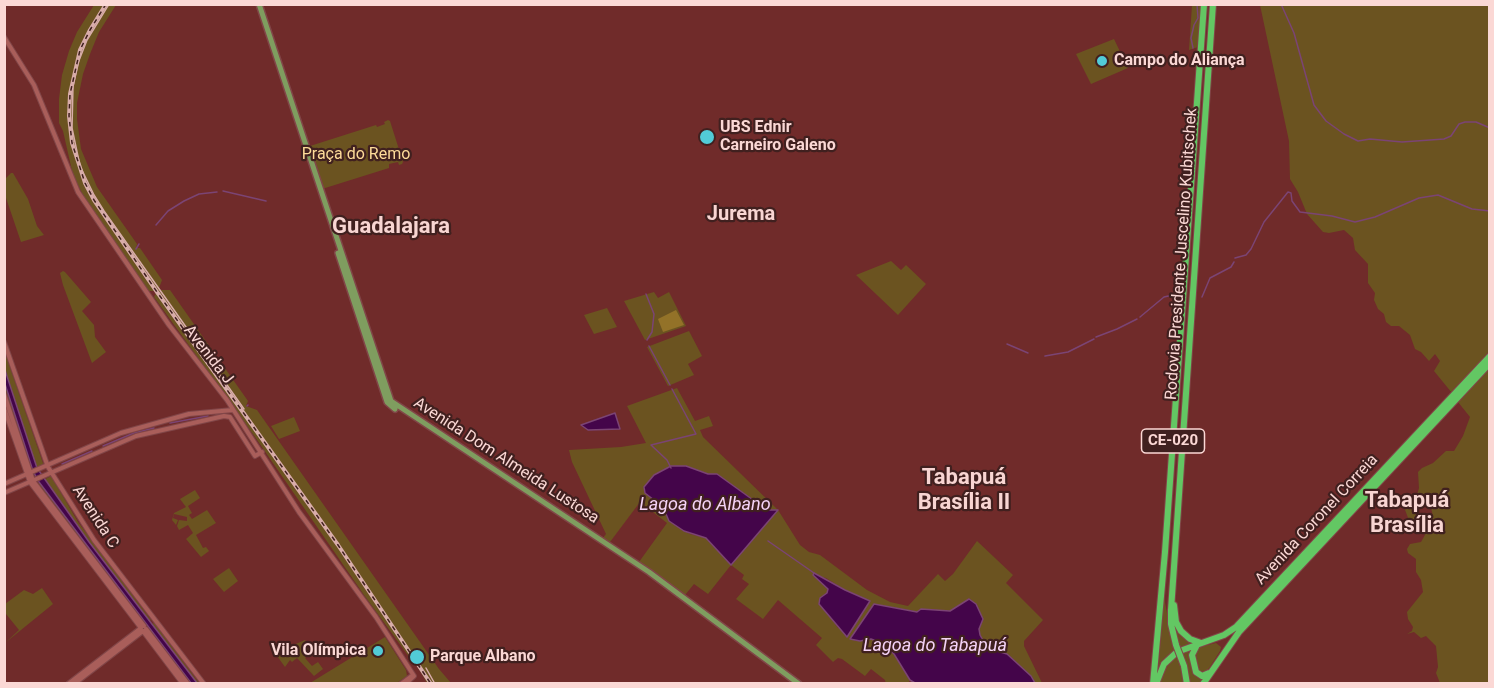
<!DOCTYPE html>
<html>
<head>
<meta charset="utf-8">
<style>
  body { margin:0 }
  #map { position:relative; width:1494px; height:688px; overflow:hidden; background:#702b2a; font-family:Roboto,sans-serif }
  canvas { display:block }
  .frame { position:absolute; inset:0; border:6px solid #fbd8d5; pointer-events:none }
</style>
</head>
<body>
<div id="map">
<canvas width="1494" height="688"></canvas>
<div class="frame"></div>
</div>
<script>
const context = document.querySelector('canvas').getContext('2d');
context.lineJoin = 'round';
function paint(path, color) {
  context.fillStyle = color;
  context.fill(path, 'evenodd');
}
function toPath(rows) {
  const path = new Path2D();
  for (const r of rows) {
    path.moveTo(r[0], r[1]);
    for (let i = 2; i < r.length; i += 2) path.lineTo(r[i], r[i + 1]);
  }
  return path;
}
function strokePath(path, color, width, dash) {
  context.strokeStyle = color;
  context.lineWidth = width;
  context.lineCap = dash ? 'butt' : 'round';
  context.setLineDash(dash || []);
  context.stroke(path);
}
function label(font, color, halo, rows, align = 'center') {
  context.font = font + ' Roboto,sans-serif';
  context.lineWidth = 4.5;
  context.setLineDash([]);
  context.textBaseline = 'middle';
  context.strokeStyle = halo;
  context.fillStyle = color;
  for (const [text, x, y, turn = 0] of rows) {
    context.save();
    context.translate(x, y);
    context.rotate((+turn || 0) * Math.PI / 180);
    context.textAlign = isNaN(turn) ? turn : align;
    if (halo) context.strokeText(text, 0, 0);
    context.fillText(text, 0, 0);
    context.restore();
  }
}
const green = toPath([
  [94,5,116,5,99,32,90,54,83,74,77,103,77,119,81,149,97,187,137,244,136,248,140,248,162,280,159,288,161,290,170,290,248,401,246,406,257,410,439,669,451,683,427,683,414,660,412,661,364,595,255,437,154,297,156,293,155,291,148,291,86,201,73,175,63,131,59,123,59,99,62,75,69,51,77,32],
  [1192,5,1201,5,1198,47,1189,50],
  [1260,5,1489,5,1489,352,1452,393,1434,371,1440,361,1435,354,1429,361,1421,352,1415,349,1410,335,1399,326,1391,326,1386,322,1384,314,1378,309,1374,300,1375,293,1368,283,1368,264,1355,250,1353,238,1344,230,1329,233,1323,232,1307,214,1298,192,1290,179,1289,141],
  [1114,39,1128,68,1091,84,1076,54],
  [388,120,390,121,403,162,402,164,399,165,398,162,389,164,389,168,322,189,309,148,310,146,376,125,377,127,385,124,384,122],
  [11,173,13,173,28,199,37,226,44,235,21,242,5,195,5,179],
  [891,261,901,270,906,265,926,284,898,315,856,275],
  [63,271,65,272,91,302,82,311,94,325,95,337,106,352,92,363,63,285,60,273],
  [654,292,658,298,669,292,686,326,645,340,624,301],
  [607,308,617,327,594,334,584,315],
  [689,331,702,356,688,364,694,375,668,386,647,347],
  [4,350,44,466,31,471,5,390],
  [1489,368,1489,683,1440,683,1436,673,1438,667,1436,646,1426,636,1421,638,1414,632,1407,634,1412,631,1413,627,1408,619,1407,612,1423,592,1421,580,1416,572,1416,559,1408,553,1407,549,1410,544,1421,542,1425,535,1420,525,1410,523,1402,502,1402,499,1425,519,1430,521,1433,516,1431,508,1419,500,1417,495,1419,488,1418,472,1422,468,1433,463,1446,451,1454,451,1463,436,1470,417,1458,402],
  [677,388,695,421,709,416,713,426,700,430,703,437,778,510,800,545,809,552,820,555,867,590,890,602,908,606,938,574,945,581,953,574,977,541,1013,575,1006,583,1043,620,1024,641,1024,646,1042,683,1035,683,1031,676,1007,654,997,651,985,644,980,635,978,628,959,605,950,611,921,609,917,612,874,604,850,639,860,641,871,639,879,642,894,654,910,680,908,683,886,684,885,680,871,669,865,676,842,659,838,658,833,662,816,645,822,638,778,600,763,619,736,599,749,584,742,579,744,575,731,565,708,594,694,584,685,595,639,562,667,523,640,502,610,542,603,538,606,534,572,462,569,450,621,447,646,443,627,406],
  [686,466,708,474,717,474,767,510,777,511,731,565,706,538,690,534,669,521,649,481,661,471],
  [813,575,826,578,845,590,870,602,838,628,824,608,828,588],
  [294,417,300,431,279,439,271,426],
  [51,476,78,522,151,620,145,624,143,625,73,533,71,527,38,483],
  [195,490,200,498,188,506,192,513,189,515,192,519,207,510,216,523,196,535,203,548,206,547,209,551,201,557,186,539,193,533,188,525,179,530,177,526,179,520,187,521,187,517,174,514,173,518,178,520,176,525,172,520,174,513,186,507,180,499],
  [229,568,238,581,224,592,213,579],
  [42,588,53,604,5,643,19,630,6,614,5,615,5,604,24,590,33,594],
  [1164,597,1168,618,1195,643,1166,658,1158,671],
  [153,623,155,624,199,683,189,683,147,629],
  [385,637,406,670,407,676,397,683,310,683],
  [305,640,313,651,305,658,312,666,318,662,323,669,314,676,297,658,292,662,290,660,285,667,277,656,291,646],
  [1216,643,1221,647,1220,651,1206,673,1200,674,1193,656,1199,647],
  [1192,650,1196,674,1205,677,1201,683,1189,683,1181,665,1185,683,1158,684,1166,666,1177,655]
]);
const forest = toPath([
  [676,310,684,325,663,332,658,319]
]);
const water = toPath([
  [4,367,37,468,89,542,197,683,191,683,39,482,33,471,5,384,4,367],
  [615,413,620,429,588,430,581,425,615,413],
  [671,466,686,466,708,474,717,474,767,510,778,510,731,565,706,538,684,531,669,521,663,507,645,493,644,487,654,475,671,466],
  [814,573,845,590,870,601,847,637,819,604,820,598,827,593,828,589,813,575,814,573],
  [969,599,976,604,983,619,979,629,980,635,985,644,997,651,1007,654,1031,676,1035,683,915,683,910,680,894,654,879,642,871,639,860,641,850,639,874,604,917,612,921,609,950,611,969,599]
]);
const stream = toPath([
  [1281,4,1294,33,1314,105,1326,121,1344,134,1358,141,1370,139,1402,142,1444,139,1451,136,1459,124,1465,122,1476,122,1490,128],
  [1193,48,1191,38,1194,25,1198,18,1197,4],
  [223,191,266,201],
  [156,225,168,211,184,201,199,194,217,192],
  [136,249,139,244],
  [1235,258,1246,255,1251,249,1264,222,1288,192,1291,193,1292,201,1300,212,1332,216,1355,222,1375,217,1419,198,1438,195,1472,209,1490,211],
  [646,294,654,314,652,332,647,340],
  [1202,297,1210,278,1231,267,1234,262],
  [1140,317,1164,297,1177,294],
  [1096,337,1117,329,1137,319],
  [1007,344,1028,353],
  [649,346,670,385],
  [1045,356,1068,352,1094,339],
  [247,406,248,405],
  [170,423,208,416],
  [103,446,134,433,154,428],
  [62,464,92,451],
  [671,468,667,460,651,445,696,434,672,389],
  [768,541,814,573]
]);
const minor = toPath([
  [4,37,34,85,78,192,169,325,227,400,299,512,376,617,414,676,405,684],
  [4,342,48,467,94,540,204,684],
  [4,394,33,481,144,626],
  [4,408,30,482,141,628],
  [4,484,121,433,189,414,233,410],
  [4,493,136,436,224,416,230,417,255,456,262,452],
  [146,629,188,684],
  [143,631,183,684],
  [68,684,141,628],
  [74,684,143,631],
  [401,684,413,675]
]);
const major = toPath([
  [259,4,391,401,649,572,799,684],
  [338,253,387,402,395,409]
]);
const highway = toPath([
  [1174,605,1176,622,1181,631,1190,639,1201,643],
  [1176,645,1171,624,1171,610,1213,4],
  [1197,645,1192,655,1196,672,1202,676,1209,673],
  [1184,666,1187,684],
  [1153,684,1165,552,1204,4],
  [1156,684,1164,664,1177,652,1224,635,1236,627,1490,356],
  [1203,684,1239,632,1490,363]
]);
const tram = toPath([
  [109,4,87,40,78,63,73,86,72,128,80,166,94,195,104,211,244,409],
  [426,668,435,684]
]);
const rail = toPath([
  [106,4,90,30,80,50,70,94,69,116,72,143,85,183,94,200,157,292,338,545,431,684]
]);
const highwayBridge = toPath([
  [1176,645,1184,666]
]);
const markers = [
  [1102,61,6,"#52cbd7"],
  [707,137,8,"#52cbd7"],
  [378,651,6,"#52cbd7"],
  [417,657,8,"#52cbd7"]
];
const shields = [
  [1173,441,63]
];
const shieldNames = [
  ["CE-020",1173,441]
];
const poiNames = [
  ["Campo do Aliança",1114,61],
  ["UBS Ednir",720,128],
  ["Carneiro Galeno",720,146],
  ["Vila Olímpica",366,651,"right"],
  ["Parque Albano",430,657]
];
const parkNames = [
  ["Praça do Remo",356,155]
];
const streetNames = [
  ["Rodovia Presidente Juscelino Kubitschek",1182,254,-86],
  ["Avenida J",208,355,52],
  ["Avenida Dom Almeida Lustosa",506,461,33],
  ["Avenida C",95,517,57],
  ["Avenida Coronel Correia",1317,520,-47]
];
const waterNames = [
  ["Lagoa do Albano",705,505],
  ["Lagoa do Tabapuá",935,646]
];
const quarterNames = [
  ["Jurema",741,215]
];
const districtNames = [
  ["Guadalajara",391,227],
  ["Tabapuá",964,478],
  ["Brasília II",964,503],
  ["Tabapuá",1407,501],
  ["Brasília",1407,526]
];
paint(green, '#6b5320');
paint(forest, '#937228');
paint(water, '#44054a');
strokePath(water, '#7b4474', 1.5);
strokePath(stream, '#7b4474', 1.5);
strokePath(minor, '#814648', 6);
strokePath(major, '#814648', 8);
strokePath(highway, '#814648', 8);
strokePath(minor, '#a95e5a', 4);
strokePath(major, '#7f9d5f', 5);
strokePath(highway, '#63c763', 6);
strokePath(tram, '#d8aca9', 1.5);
strokePath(rail, '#d8aca9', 4);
strokePath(rail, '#40201f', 1.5, [4.5]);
strokePath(highwayBridge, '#814648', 8, []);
strokePath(highwayBridge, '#63c763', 6);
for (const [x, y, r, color] of markers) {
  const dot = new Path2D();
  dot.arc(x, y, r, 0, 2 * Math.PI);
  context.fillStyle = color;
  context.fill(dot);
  strokePath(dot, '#40201f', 2);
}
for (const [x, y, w] of shields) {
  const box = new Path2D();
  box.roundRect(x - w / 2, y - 12, w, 24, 4.5);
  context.fillStyle = '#40201f';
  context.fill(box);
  strokePath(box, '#fbd8d5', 1.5);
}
label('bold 15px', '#fbd8d5', null, shieldNames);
label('bold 16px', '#fbd8d5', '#40201f', poiNames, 'left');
label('16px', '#fddb99', '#40201f', parkNames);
label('16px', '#fbd8d5', '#40201f', streetNames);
label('italic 18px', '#f5d3f7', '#40201f', waterNames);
label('bold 20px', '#f8d5d2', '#40201f', quarterNames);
label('bold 22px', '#f8d5d2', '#40201f', districtNames);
</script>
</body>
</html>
